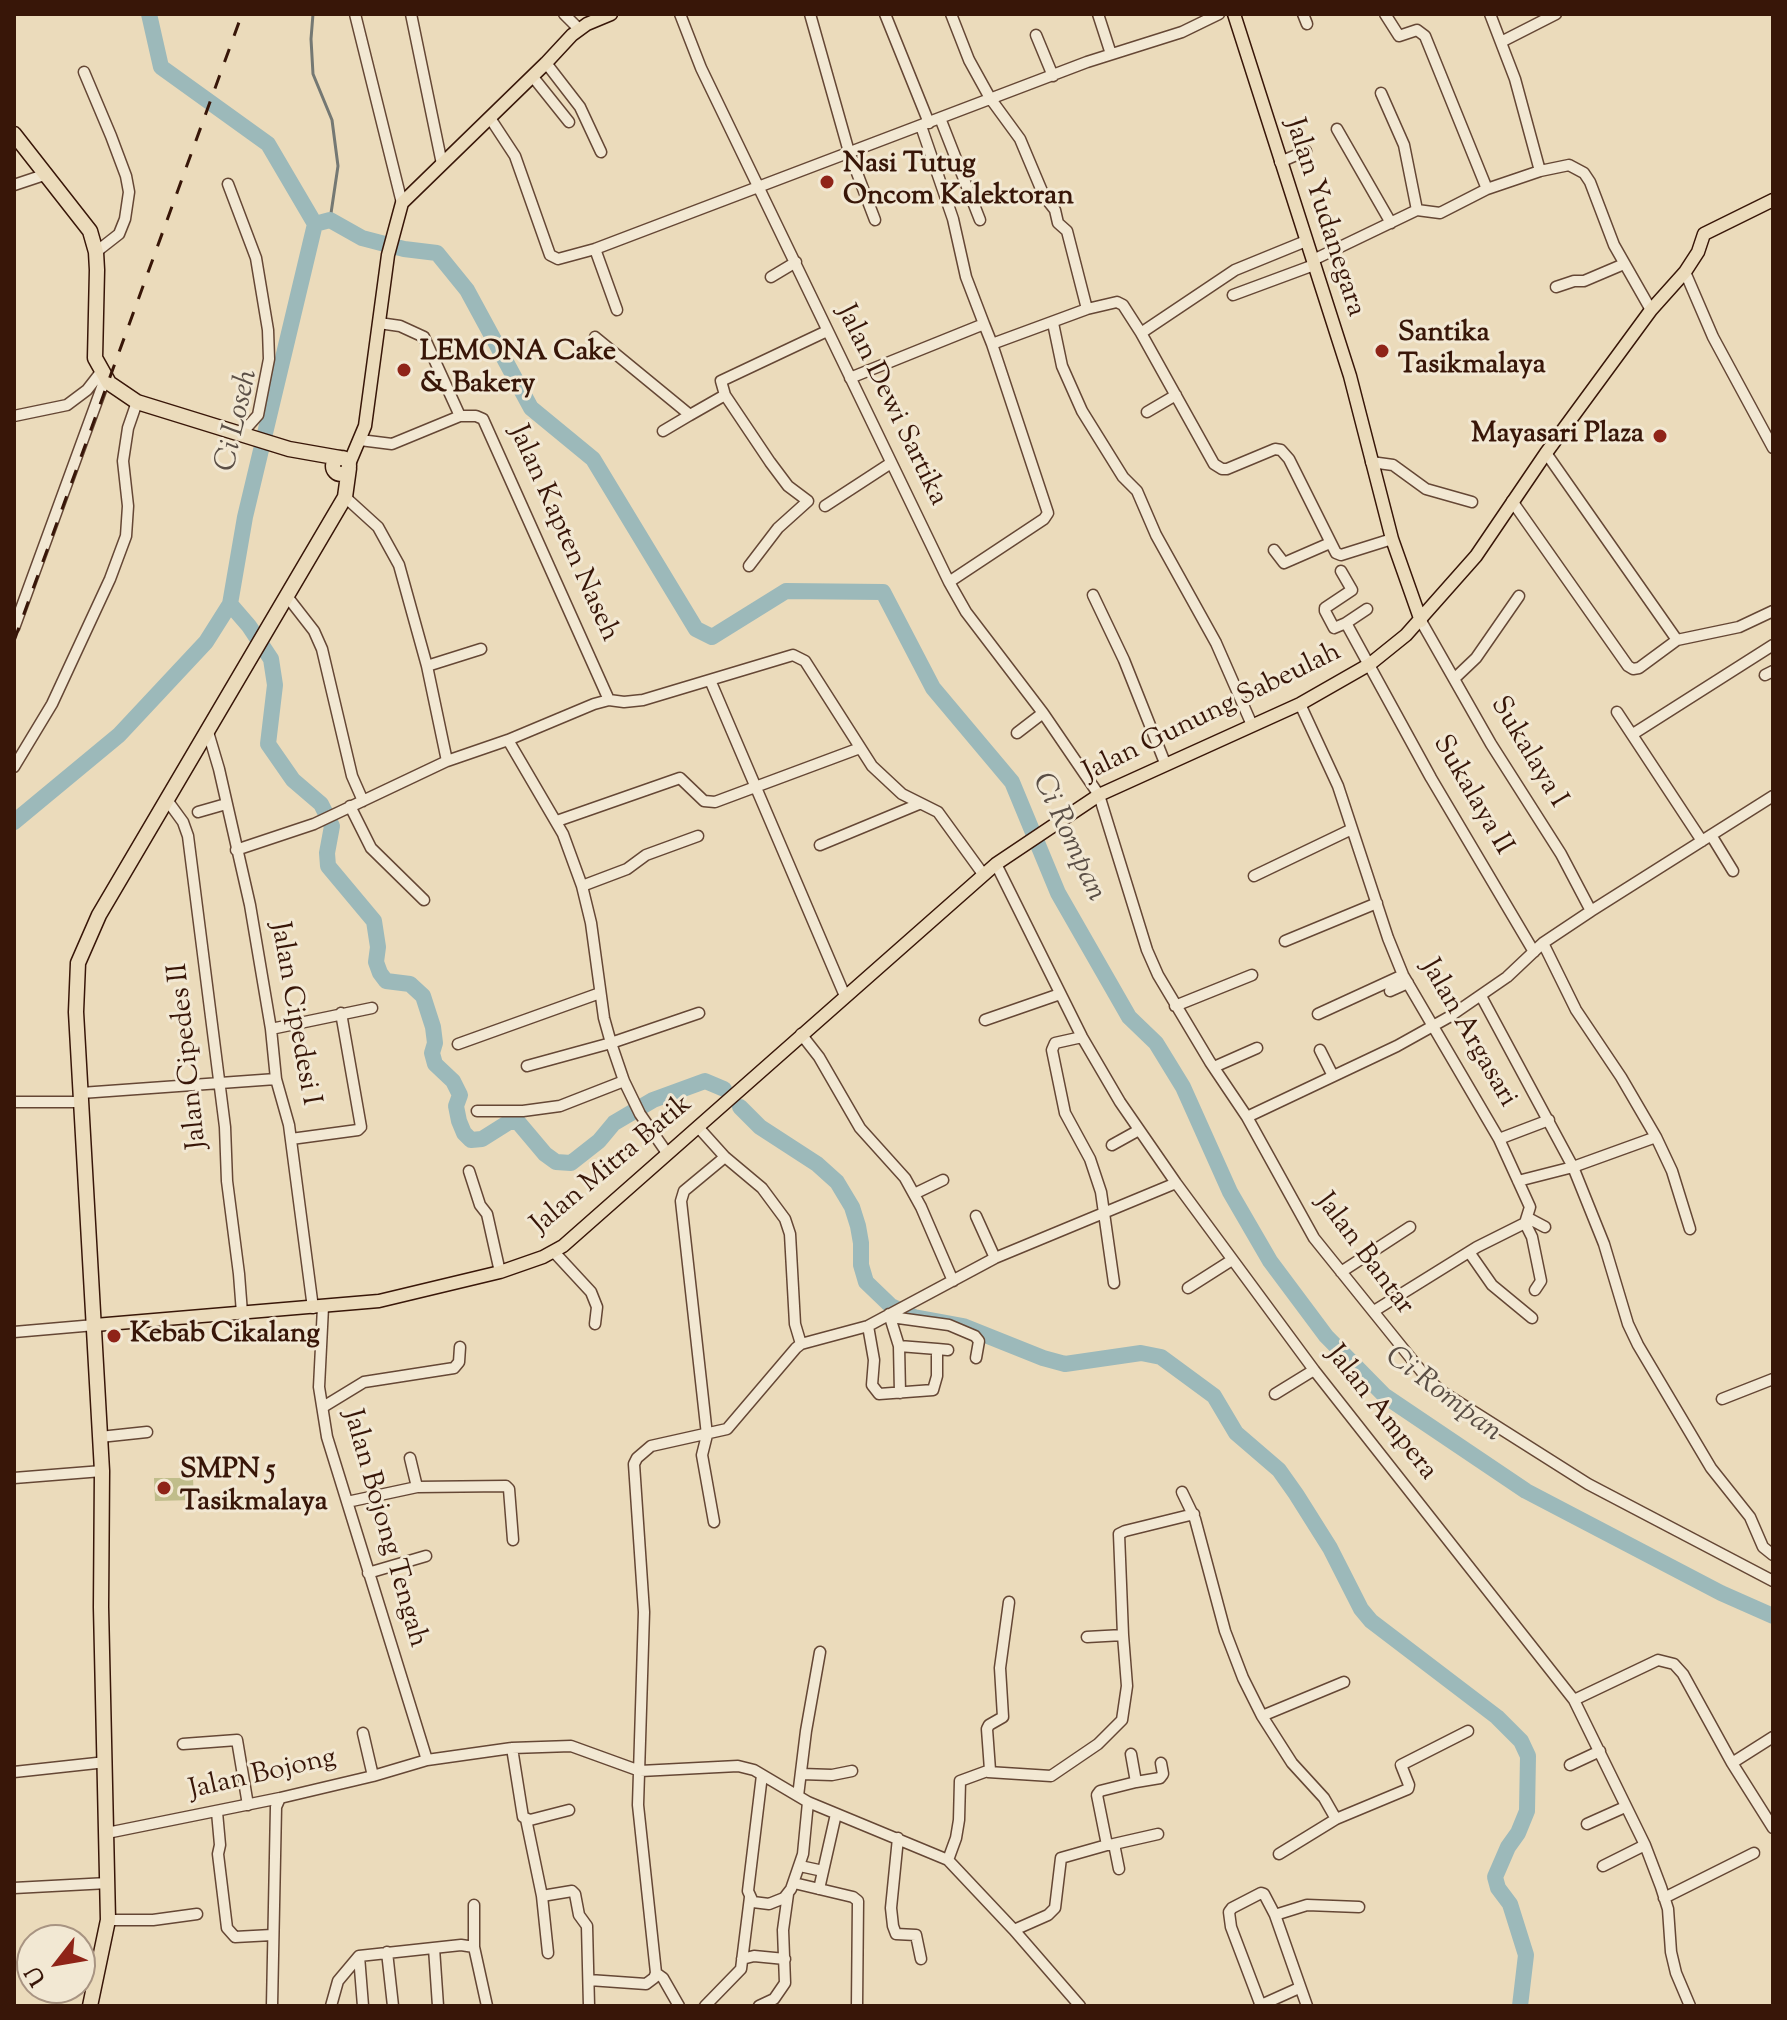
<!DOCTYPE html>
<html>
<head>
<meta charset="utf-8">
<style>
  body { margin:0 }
  #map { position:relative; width:1787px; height:2020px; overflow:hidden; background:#ebdbbb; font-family:"Sorts Mill Goudy",serif }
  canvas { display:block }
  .frame { position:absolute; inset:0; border:16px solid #381608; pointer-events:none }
  .north { position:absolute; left:16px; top:1924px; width:80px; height:80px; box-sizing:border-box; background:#f2e8d3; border:2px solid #a89482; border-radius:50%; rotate:239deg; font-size:22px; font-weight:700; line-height:32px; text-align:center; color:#381608 }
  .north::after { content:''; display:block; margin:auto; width:28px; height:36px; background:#8f2418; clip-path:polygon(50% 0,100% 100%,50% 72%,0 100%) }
</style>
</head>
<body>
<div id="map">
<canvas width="1787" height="2020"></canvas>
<div class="frame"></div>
<div class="north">U</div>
</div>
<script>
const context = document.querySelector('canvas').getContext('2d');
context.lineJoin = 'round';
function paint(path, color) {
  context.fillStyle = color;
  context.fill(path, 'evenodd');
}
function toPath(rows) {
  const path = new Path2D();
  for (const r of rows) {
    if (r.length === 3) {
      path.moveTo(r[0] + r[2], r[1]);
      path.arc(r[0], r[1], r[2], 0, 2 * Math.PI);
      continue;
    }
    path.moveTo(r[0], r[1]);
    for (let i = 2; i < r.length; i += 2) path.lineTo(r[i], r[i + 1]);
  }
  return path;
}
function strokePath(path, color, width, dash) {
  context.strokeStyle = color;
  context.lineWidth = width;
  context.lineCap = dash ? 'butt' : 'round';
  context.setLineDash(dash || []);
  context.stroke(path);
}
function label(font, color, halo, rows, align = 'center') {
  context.font = font + ' "Sorts Mill Goudy",serif';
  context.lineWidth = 6;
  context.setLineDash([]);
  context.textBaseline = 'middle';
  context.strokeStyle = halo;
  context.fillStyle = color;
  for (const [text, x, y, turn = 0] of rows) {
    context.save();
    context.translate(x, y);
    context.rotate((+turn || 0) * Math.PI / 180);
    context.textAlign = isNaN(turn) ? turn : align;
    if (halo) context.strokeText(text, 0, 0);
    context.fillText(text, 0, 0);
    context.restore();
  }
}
const green = toPath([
  [154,1478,193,1478,194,1500,155,1501]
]);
const stream = toPath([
  [313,14,311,39,313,74,332,120,338,166,330,220]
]);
const river = toPath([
  [315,224,330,220,362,238,404,249,437,253,467,290,531,408,593,459,696,629,712,637,786,591,883,592,933,688,1012,782,1058,893,1129,1017,1156,1043,1183,1087,1230,1192,1270,1261,1326,1336,1385,1396,1526,1491,1721,1593,1773,1616],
  [230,604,249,626,271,659,275,685,268,744,293,780,321,804,332,826,327,853,328,866,374,921,378,947,376,962,380,973,386,981,410,984,423,996,433,1027,435,1043,432,1053,435,1064,453,1081,460,1095,456,1106,459,1121,464,1133,471,1140,482,1139,509,1122,518,1122,545,1154,556,1162,571,1163,599,1141,614,1123,653,1100,705,1081,724,1089],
  [14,822,119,735,206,642,230,604,245,517,315,224,268,144,161,67,149,14],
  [740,1107,760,1127,817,1164,837,1182,852,1207,858,1226,861,1243,861,1265,866,1282,891,1306,914,1317,963,1326,1043,1358,1065,1364,1141,1353,1161,1357,1214,1396,1236,1433,1279,1470,1296,1494,1330,1548,1361,1609,1371,1621,1497,1717,1521,1741,1528,1756,1527,1811,1518,1833,1508,1847,1495,1877,1498,1888,1510,1904,1526,1955,1520,2006]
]);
const minor = toPath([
  [355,14,402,203],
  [411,14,442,164],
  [564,14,579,29],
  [680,14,701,68,949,582,966,612,1043,713,1099,795,1147,950,1158,975,1210,1062,1247,1117,1314,1238,1426,1377,1441,1391,1588,1484,1773,1581],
  [810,14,849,152,875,220],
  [885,14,929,123],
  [951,14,969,60,990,98,1020,139,1044,196,1055,210,1058,223,1067,231,1087,309],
  [1098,14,1111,54],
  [1303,14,1307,24],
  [1385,14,1399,36,1417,30,1425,36,1487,189],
  [1490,14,1515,79,1540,171,1569,165,1584,173,1590,182,1614,245,1651,310],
  [1036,35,1053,76],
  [1503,41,1556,14],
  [546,63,580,107,601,152],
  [84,72,111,136,126,176,129,192,125,219,119,234,96,252],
  [533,77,569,122],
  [1381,93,1404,145,1417,210],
  [490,118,515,156,550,255,558,259,595,249,1087,62,1182,32,1219,14],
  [940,118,980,220],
  [921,126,953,219,966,277,984,324],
  [1337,129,1391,223],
  [1280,162,1306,151],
  [228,184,256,258,268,330,269,359,258,415,242,433],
  [14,185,47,174],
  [595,249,617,310],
  [1313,260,1417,210,1440,213,1487,189,1540,171],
  [1685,272,1713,337,1773,448],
  [771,277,796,262],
  [1556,287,1574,281,1584,281,1624,264],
  [1233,295,1314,265],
  [379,323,400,326,424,337,460,416],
  [1053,323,1062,366,1082,411,1123,477,1137,491,1156,535,1216,643,1252,725],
  [1141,333,1235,270,1306,241],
  [595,337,690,415,663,431],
  [850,378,984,324,992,344],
  [1147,412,1176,395],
  [690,415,725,395],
  [14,416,67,405,87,390,101,372],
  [360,440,392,444,460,416,476,416,483,419,609,700],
  [1546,453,1677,640,1739,627,1773,611],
  [1371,462,1393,465,1426,489,1472,502],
  [345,497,378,527,399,565,427,666,447,761],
  [1512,501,1628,666,1633,669,1639,668,1677,640],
  [825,506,891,463],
  [1274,550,1284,563,1330,543],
  [749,566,778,528,808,501,788,486,770,462,725,395,721,381,827,331],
  [1341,571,1352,590,1325,608,1325,611,1334,628,1346,623,1431,778,1534,952],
  [949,582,1044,519,1048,513,992,344,1087,309,1117,302,1123,305,1141,333,1214,464,1222,469,1227,469,1275,449,1281,450,1289,459,1336,553,1341,555,1392,539],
  [286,595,314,631,322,649,352,776,363,801],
  [1093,595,1124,660,1165,763],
  [1421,621,1491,744,1561,854,1591,911],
  [1346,623,1367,609],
  [14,628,105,379],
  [427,666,481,649],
  [1765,675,1773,671],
  [1455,678,1476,658,1519,596],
  [710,680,845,996],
  [1300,704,1338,786,1388,938,1403,975,1499,1139,1530,1207,1525,1223,1477,1247,1374,1311],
  [1617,712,1702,841],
  [208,732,219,769,250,905,271,1029,276,1079,289,1125,313,1308],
  [1017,733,1043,713],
  [1633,734,1773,645],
  [508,740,563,834,582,886,591,923,604,1018,611,1043,624,1081,640,1114,667,1153],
  [14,767,52,704,110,579,126,536,128,506,123,461,128,428,137,402],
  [167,800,183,822,188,836,225,1127,227,1181,239,1274,242,1313],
  [350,806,371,848,424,900],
  [198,812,226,804],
  [557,821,680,778,704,801,715,802,860,748],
  [1711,835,1733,871],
  [820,845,919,804],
  [236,850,314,824,447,761,508,740,594,704,609,700,624,702,643,700,793,655,805,661,872,766,902,794,938,812,983,874],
  [996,864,1082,1037,1120,1102,1176,1183,1314,1370,1574,1700,1645,1845,1661,1887,1668,1909,1671,1952,1676,1973,1690,2006],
  [1254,876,1352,829],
  [582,886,627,869,646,855,698,836],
  [1285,941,1377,903],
  [1390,991,1408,983],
  [1481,996,1573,1167,1604,1244,1628,1324,1638,1345,1711,1468,1750,1517,1763,1547,1773,1555],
  [1175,1006,1252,975],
  [1318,1014,1403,975],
  [985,1020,1060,994],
  [271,1029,372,1008],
  [801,1034,819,1057,860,1128,905,1178,921,1207,953,1281],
  [1082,1037,1055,1043,1052,1050,1065,1113,1090,1159,1101,1192,1114,1283],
  [458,1044,600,993],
  [1320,1050,1333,1076],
  [527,1066,611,1043,699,1013],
  [1214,1067,1257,1048],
  [81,1093,276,1079],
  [14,1102,81,1102],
  [477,1111,523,1111,560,1106,624,1081],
  [1247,1117,1397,1046,1449,1017,1507,977,1543,943,1591,911,1773,796],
  [698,1127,725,1157,762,1188,785,1219,790,1234,795,1324,801,1344],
  [1656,1137,1672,1171,1690,1229],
  [291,1139,358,1130,361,1127,341,1013],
  [1499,1139,1549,1120],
  [1112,1145,1139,1130],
  [469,1171,480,1205,487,1214,500,1272],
  [1518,1181,1573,1167,1656,1137,1621,1077,1576,1010,1543,943],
  [914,1194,943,1180],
  [976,1216,995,1258],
  [1528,1218,1545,1227],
  [1525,1223,1532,1237,1541,1281,1535,1290],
  [554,1252,591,1292,597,1307,595,1324],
  [1469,1252,1492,1285,1532,1318],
  [1341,1272,1410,1227],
  [1188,1288,1232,1260],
  [323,1307,319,1387,327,1437,427,1760],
  [889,1314,899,1346,900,1393],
  [891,1317,949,1325,975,1336,979,1341,976,1358],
  [868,1326,874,1360,872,1385,879,1394,933,1390,937,1376,937,1349,948,1350],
  [14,1332,95,1325],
  [899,1346,937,1349],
  [1275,1394,1314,1370],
  [1722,1399,1773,1379],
  [323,1407,364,1382,454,1368,459,1362,460,1347],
  [100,1437,147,1432],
  [410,1458,417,1487],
  [14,1478,102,1471],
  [1182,1492,1195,1519,1225,1631,1243,1678,1262,1716,1292,1763,1324,1798,1336,1819],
  [347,1502,417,1487,506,1486,509,1489,513,1540],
  [714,1522,702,1455,707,1435,681,1201,684,1191,725,1157],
  [368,1573,426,1556],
  [1087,1637,1123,1635],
  [1574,1700,1658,1660,1674,1664,1683,1674,1732,1763,1773,1828],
  [1262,1716,1344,1682],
  [363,1733,373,1776],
  [183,1744,237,1740,248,1805],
  [512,1748,523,1817,530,1820,569,1810],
  [1732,1763,1773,1737],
  [1570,1765,1600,1751],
  [14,1772,106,1762],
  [988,1772,1051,1776,1098,1744,1122,1720,1127,1686,1123,1635,1119,1534,1125,1531,1194,1514],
  [801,1774,832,1775,852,1771],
  [762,1775,748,1891,753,1902,769,1904,784,1898,791,1889,803,1854,808,1802],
  [1136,1782,1160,1778,1163,1774,1161,1763],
  [798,1796,806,1731,820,1652],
  [217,1812,220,1845,218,1854,227,1928,235,1937,272,1935],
  [526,1819,542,1896,548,1953],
  [1587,1824,1625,1807],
  [107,1833,280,1798,373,1776,427,1760,512,1748,571,1746,640,1771,738,1766,754,1770,808,1802,948,1860,1014,1930,1080,2006],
  [898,1838,891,1908,893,1926,896,1934,916,1935,921,1959],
  [1114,1844,1158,1834],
  [1109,1845,1114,1844,1119,1869],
  [1279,1854,1336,1819,1408,1789,1409,1785,1401,1765,1468,1731],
  [948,1860,956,1838,959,1820,960,1781,990,1770,987,1729,989,1725,1003,1717,1000,1668,1009,1602],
  [800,1866,823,1871],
  [1603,1866,1645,1845],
  [794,1883,853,1897,858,1901,857,2006],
  [14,1888,108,1883],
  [819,1889,836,1814],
  [542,1896,572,1891,575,1894,579,1915,587,1926,589,2006],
  [1664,1898,1754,1853],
  [474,1905,474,1947],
  [1275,1915,1307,2006],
  [108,1920,153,1920,197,1914],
  [1014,1930,1048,1915,1055,1908,1061,1858,1107,1845,1097,1795,1100,1791,1136,1782,1131,1754],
  [434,1948,438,2006],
  [387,1952,393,2006],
  [359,1956,363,2006],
  [742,1959,754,1956,785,1959],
  [656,1973,663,1978,679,2006],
  [589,1980,646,1984,654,1978,656,1973,638,1805,644,1612,634,1464,637,1458,651,1446,727,1429,796,1348,801,1344,868,1326,995,1258,1176,1183],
  [272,2006,276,1807,280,1798],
  [331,2006,338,1981,359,1956,461,1945,474,1947,487,2006],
  [705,2006,741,1969,750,1897],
  [759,2006,774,1999,785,1983,783,1930,788,1894],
  [1259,2006,1299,1988],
  [1261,2006,1231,1927,1229,1912,1232,1908,1261,1893,1264,1894,1275,1915,1307,1905,1359,1907]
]);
const major = toPath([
  [1234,14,1350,376,1392,539,1421,621],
  [349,464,365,426,388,255,402,203,546,63,572,35,587,24,611,14],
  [95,1325,379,1301,500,1272,543,1257,563,1246,996,864,1099,795,1300,704,1370,664,1406,635,1476,556,1546,453,1651,310,1685,272,1698,252,1704,234,1773,200]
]);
const highway = toPath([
  [14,134,90,231,96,252,97,270,95,358,109,383,137,402,289,449,340,458],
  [341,466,8],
  [90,2006,108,1920,101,1607,102,1471,76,1012,78,963,99,915,345,497,349,468]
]);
const rail = toPath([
  [14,641,242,14]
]);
const markers = [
  [827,182,8,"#8f2418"],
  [1382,351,8,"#8f2418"],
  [404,370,8,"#8f2418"],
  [1660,436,8,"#8f2418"],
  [114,1336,8,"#8f2418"],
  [164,1488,8,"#8f2418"]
];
const poiNames = [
  ["Nasi Tutug",843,166],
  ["Oncom Kalektoran",843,198],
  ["Santika",1398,335],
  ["Tasikmalaya",1398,367],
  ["LEMONA Cake",420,354],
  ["& Bakery",420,386],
  ["Mayasari Plaza",1644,436,"right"],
  ["Kebab Cikalang",130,1336],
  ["SMPN 5",180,1472],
  ["Tasikmalaya",180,1504]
];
const streetNames = [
  ["Jalan Yudanegara",1323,218,72],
  ["Jalan Dewi Sartika",890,406,64],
  ["Jalan Kapten Naseh",562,534,66],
  ["Jalan Gunung Sabeulah",1213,714,-26],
  ["Sukalaya I",1527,753,59],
  ["Sukalaya II",1471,796,60],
  ["Jalan Cipedesi I",293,1014,80],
  ["Jalan Argasari",1467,1034,60],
  ["Jalan Cipedes II",190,1056,-96],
  ["Jalan Mitra Batik",613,1166,-40],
  ["Jalan Bantar",1363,1255,53],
  ["Jalan Ampera",1380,1414,52],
  ["Jalan Bojong Tengah",383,1529,74],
  ["Jalan Bojong",263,1776,-13]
];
const waterNames = [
  ["Ci Loseh",239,421,-77],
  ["Ci Rompan",1067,838,65],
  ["Ci Rompan",1442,1396,37]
];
paint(green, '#c0bd8b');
strokePath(stream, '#747873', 3);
strokePath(river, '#9cb9ba', 16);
strokePath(minor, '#654735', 13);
strokePath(major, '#381608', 15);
strokePath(highway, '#381608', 17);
strokePath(minor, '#f2e8d3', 10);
strokePath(major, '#ebdbbb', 12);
strokePath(highway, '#ebdbbb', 14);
strokePath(rail, '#381608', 3, [14, 14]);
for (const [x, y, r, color] of markers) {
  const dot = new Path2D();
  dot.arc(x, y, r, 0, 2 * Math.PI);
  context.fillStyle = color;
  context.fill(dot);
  strokePath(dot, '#f2e8d3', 3);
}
label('bold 28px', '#381608', '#f2e8d3', poiNames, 'left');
label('28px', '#381608', '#f2e8d3', streetNames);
label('italic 30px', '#5b4f46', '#f2e8d3', waterNames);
</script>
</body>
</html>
